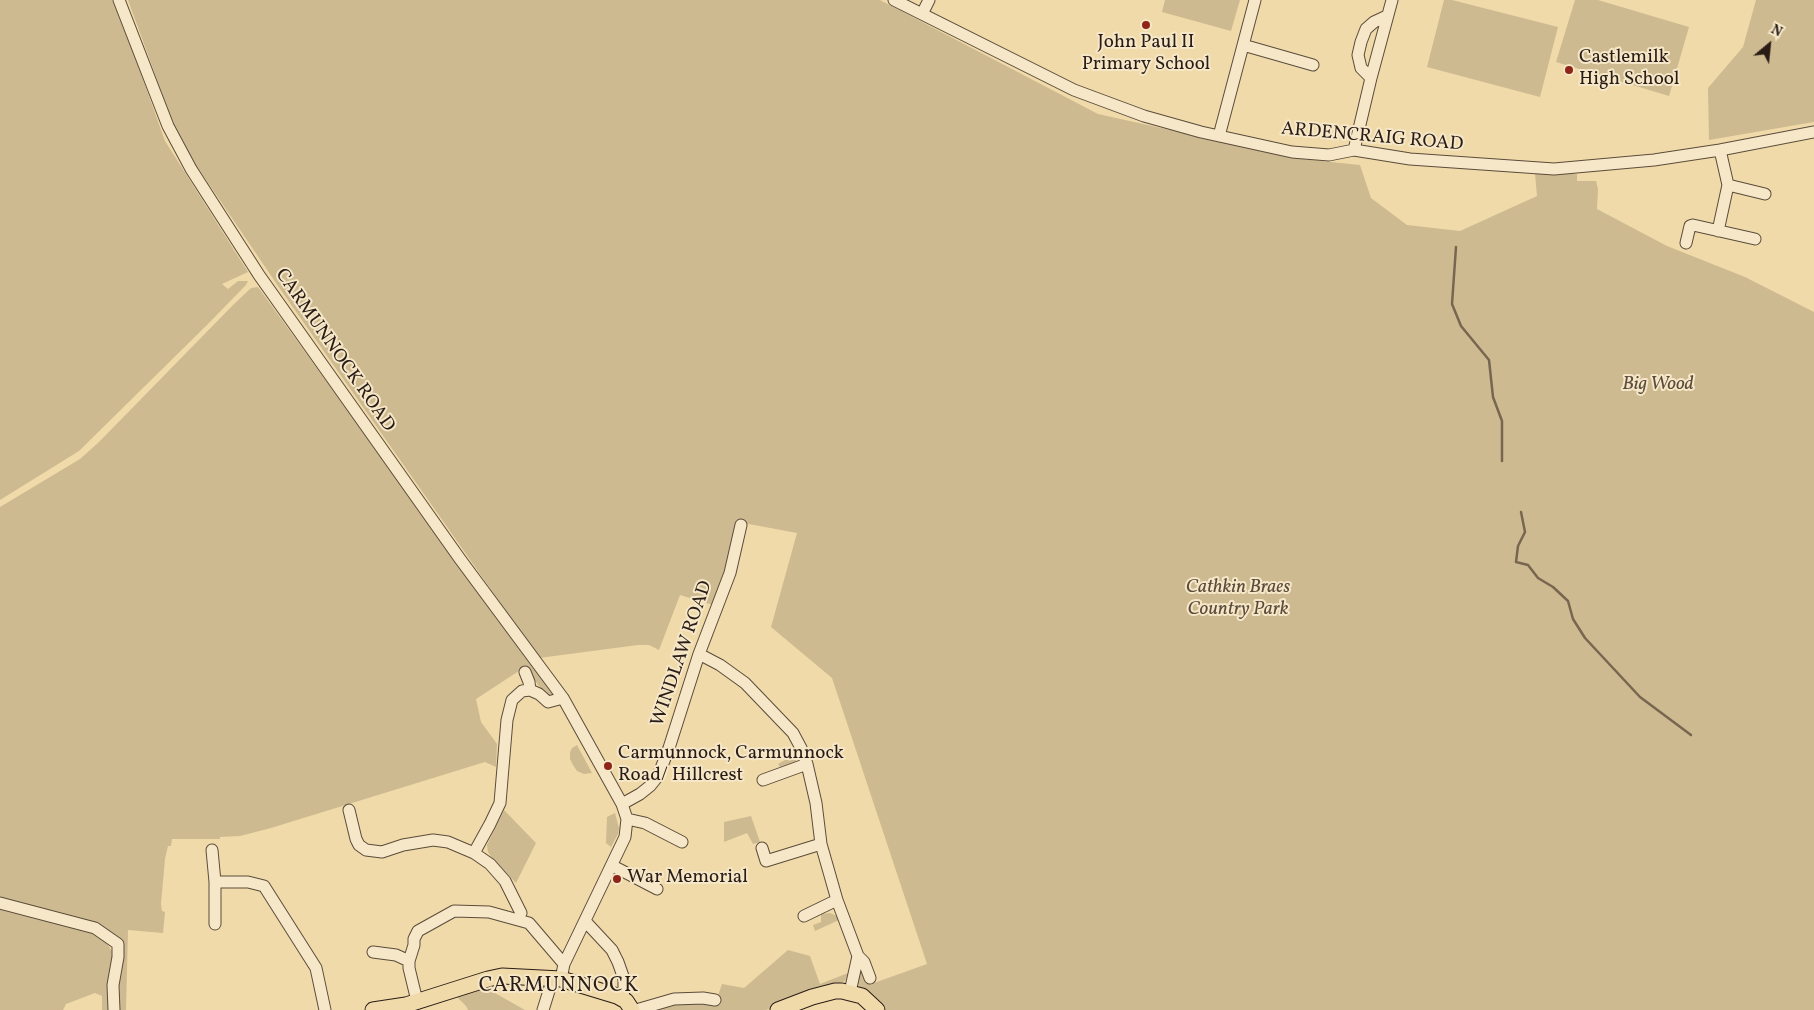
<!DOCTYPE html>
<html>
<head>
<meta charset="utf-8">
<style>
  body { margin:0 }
  #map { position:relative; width:1814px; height:1010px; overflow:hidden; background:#f0daa9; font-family:Vollkorn,serif }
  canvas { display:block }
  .north { position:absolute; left:1744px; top:20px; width:50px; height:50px; -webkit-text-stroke:4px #f5e7c7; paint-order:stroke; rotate:28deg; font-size:14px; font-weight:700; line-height:20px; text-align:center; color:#291c16 }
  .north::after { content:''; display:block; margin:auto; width:18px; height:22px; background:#291c16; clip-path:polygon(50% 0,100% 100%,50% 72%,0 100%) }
</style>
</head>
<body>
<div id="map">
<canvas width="1814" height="1010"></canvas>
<div class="north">N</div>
</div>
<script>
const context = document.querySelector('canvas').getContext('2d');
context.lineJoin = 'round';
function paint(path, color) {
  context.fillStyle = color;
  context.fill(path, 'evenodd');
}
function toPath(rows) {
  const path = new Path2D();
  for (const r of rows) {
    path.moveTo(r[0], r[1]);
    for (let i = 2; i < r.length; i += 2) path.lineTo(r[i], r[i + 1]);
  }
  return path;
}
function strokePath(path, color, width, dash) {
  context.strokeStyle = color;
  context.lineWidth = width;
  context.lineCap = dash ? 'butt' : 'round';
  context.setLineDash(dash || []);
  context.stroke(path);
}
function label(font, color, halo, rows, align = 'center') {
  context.font = font + ' Vollkorn,serif';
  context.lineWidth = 4;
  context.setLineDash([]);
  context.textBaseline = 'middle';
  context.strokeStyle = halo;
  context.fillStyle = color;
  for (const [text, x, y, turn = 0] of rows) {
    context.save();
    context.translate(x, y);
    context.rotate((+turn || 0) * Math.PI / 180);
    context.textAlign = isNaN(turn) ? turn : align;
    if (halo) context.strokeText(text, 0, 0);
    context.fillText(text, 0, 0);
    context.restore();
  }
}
const green = toPath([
  [0,0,112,0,121,18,165,141,248,272,222,284,228,289,238,281,248,281,246,285,209,323,79,451,0,500],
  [128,0,880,0,1098,114,1302,159,1360,165,1371,198,1407,225,1460,231,1537,196,1535,174,1577,174,1577,181,1596,181,1598,189,1597,209,1667,246,1745,277,1814,312,1814,1010,884,1010,860,989,858,984,860,965,871,984,927,964,832,678,771,627,797,533,738,522,729,564,713,605,680,595,659,650,649,645,638,645,539,658,278,286,196,165,175,129],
  [1165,0,1240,0,1231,31,1162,12],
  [1444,0,1452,0,1558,27,1540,97,1427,67],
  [1575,0,1598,0,1689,27,1669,96,1556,62],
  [1756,0,1814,0,1814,122,1709,140,1708,88,1743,47],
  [258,287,552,693,553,695,547,697,525,667,476,699,481,722,497,744,496,767,485,762,271,828,240,836,220,837,220,839,172,839,171,846,168,846,165,859,161,904,162,911,165,912,163,933,128,930,126,1010,120,1010,117,1004,118,940,0,900,0,507,80,459,99,442,233,305,251,288],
  [577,745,592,773,584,774,577,771,573,765,570,759,570,752,572,748],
  [797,753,798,757,796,761,791,765,784,767,780,767,778,764],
  [504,810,536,843,516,883,492,858,488,852,487,845],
  [615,813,619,828,618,834,611,847,606,843,607,817],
  [751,816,760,842,753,844,747,833,724,842,724,822],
  [0,906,98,933,104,939,115,956,112,1010,102,1010,102,996,95,993,66,1004,63,1010,0,1010],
  [830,913,837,916,839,920,815,931,813,925,821,922,821,914],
  [788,950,810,956,820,984,848,973,845,981,766,1010,646,1010,662,1004,717,998,722,984,744,988],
  [491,986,493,992,525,1010,468,1010,466,1006,456,996]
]);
const stream = toPath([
  [1456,247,1452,304,1461,326,1489,360,1493,397,1502,421,1502,461],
  [1521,512,1525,532,1518,546,1516,562,1528,565,1538,578,1553,587,1568,601,1573,619,1585,638,1640,697,1691,735]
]);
const minor = toPath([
  [119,0,168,126,191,169,259,275,460,559,563,698,622,804,627,819,625,837,564,964,561,979],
  [894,0,1074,90,1144,116,1201,132,1292,152,1329,155,1354,150,1410,159,1554,169,1654,160,1720,150,1814,132],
  [922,14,929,0],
  [1243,45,1313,65],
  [1371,78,1361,68,1358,55,1361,42,1366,29,1374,22,1387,16],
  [1219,136,1255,0],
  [1354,150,1371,78,1392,0],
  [1728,185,1765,194],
  [1718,231,1728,185,1720,150],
  [1686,243,1690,226,1693,225,1755,239],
  [699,654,720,665,745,683,793,733,801,748,807,764,816,803,821,844,837,900,858,956,850,992],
  [525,672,529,682,530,690],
  [763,780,807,764],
  [622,804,640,794,650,786,658,776,669,748,699,654,730,573,741,525],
  [349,810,356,839,359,845,366,850,382,852,403,845,433,840,448,842,474,853,490,864,505,881,521,913],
  [627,819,645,823,682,842],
  [762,848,766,861,821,844],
  [212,850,215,882,215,924],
  [474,853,490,824,500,803,507,720,512,700,522,691,530,690,539,694,548,702,563,698],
  [613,866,657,889],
  [215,882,248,882,264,886,316,968,325,1010],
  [0,903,95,928,118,944,118,957,113,985,114,1010],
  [804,916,837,900],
  [585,921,612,950,618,962,624,979,624,991,622,998],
  [373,952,396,955,409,961],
  [858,956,864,962,870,978],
  [417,1001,409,968,409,961,414,945,414,939,418,931,454,911,489,912,529,923,564,964],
  [543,1010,553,978],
  [636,1010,674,999,703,998,715,1000]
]);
const major = toPath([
  [373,1010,406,1005,488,979,502,976,561,979,617,996,626,1001,632,1010],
  [778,1010,812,997,835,991,842,991,862,996,877,1010]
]);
const markers = [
  [1146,25,5,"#8f2418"],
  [1569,70,5,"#8f2418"],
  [608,766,5,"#8f2418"],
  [617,879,5,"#8f2418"]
];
const poiNames = [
  ["John Paul II",1146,44,"center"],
  ["Primary School",1146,66,"center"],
  ["Castlemilk",1579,59],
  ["High School",1579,81],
  ["Carmunnock, Carmunnock",618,755],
  ["Road/ Hillcrest",618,777],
  ["War Memorial",627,879]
];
const streetNames = [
  ["ARDENCRAIG ROAD",1372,138,5],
  ["CARMUNNOCK ROAD",334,351,55],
  ["WINDLAW ROAD",683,654,-71]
];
const parkNames = [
  ["Big Wood",1658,386],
  ["Cathkin Braes",1238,589],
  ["Country Park",1238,611]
];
const quarterNames = [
  ["CARMUNNOCK",559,987]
];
paint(green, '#ceba90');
strokePath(stream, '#786750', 2.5);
strokePath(minor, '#5b4c3b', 13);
strokePath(major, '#291c16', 17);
strokePath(minor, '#f5e7c7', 11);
strokePath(major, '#f0daa9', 15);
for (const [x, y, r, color] of markers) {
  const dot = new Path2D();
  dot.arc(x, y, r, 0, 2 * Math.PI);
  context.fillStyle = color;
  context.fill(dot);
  strokePath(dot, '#f5e7c7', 2);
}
label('19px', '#291c16', '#f5e7c7', poiNames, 'left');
label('19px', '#291c16', '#f5e7c7', streetNames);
label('italic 19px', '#5b4b3b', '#f5e7c7', parkNames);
context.letterSpacing = '1px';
label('21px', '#291c16', '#f5e7c7', quarterNames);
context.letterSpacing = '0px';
</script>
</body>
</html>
